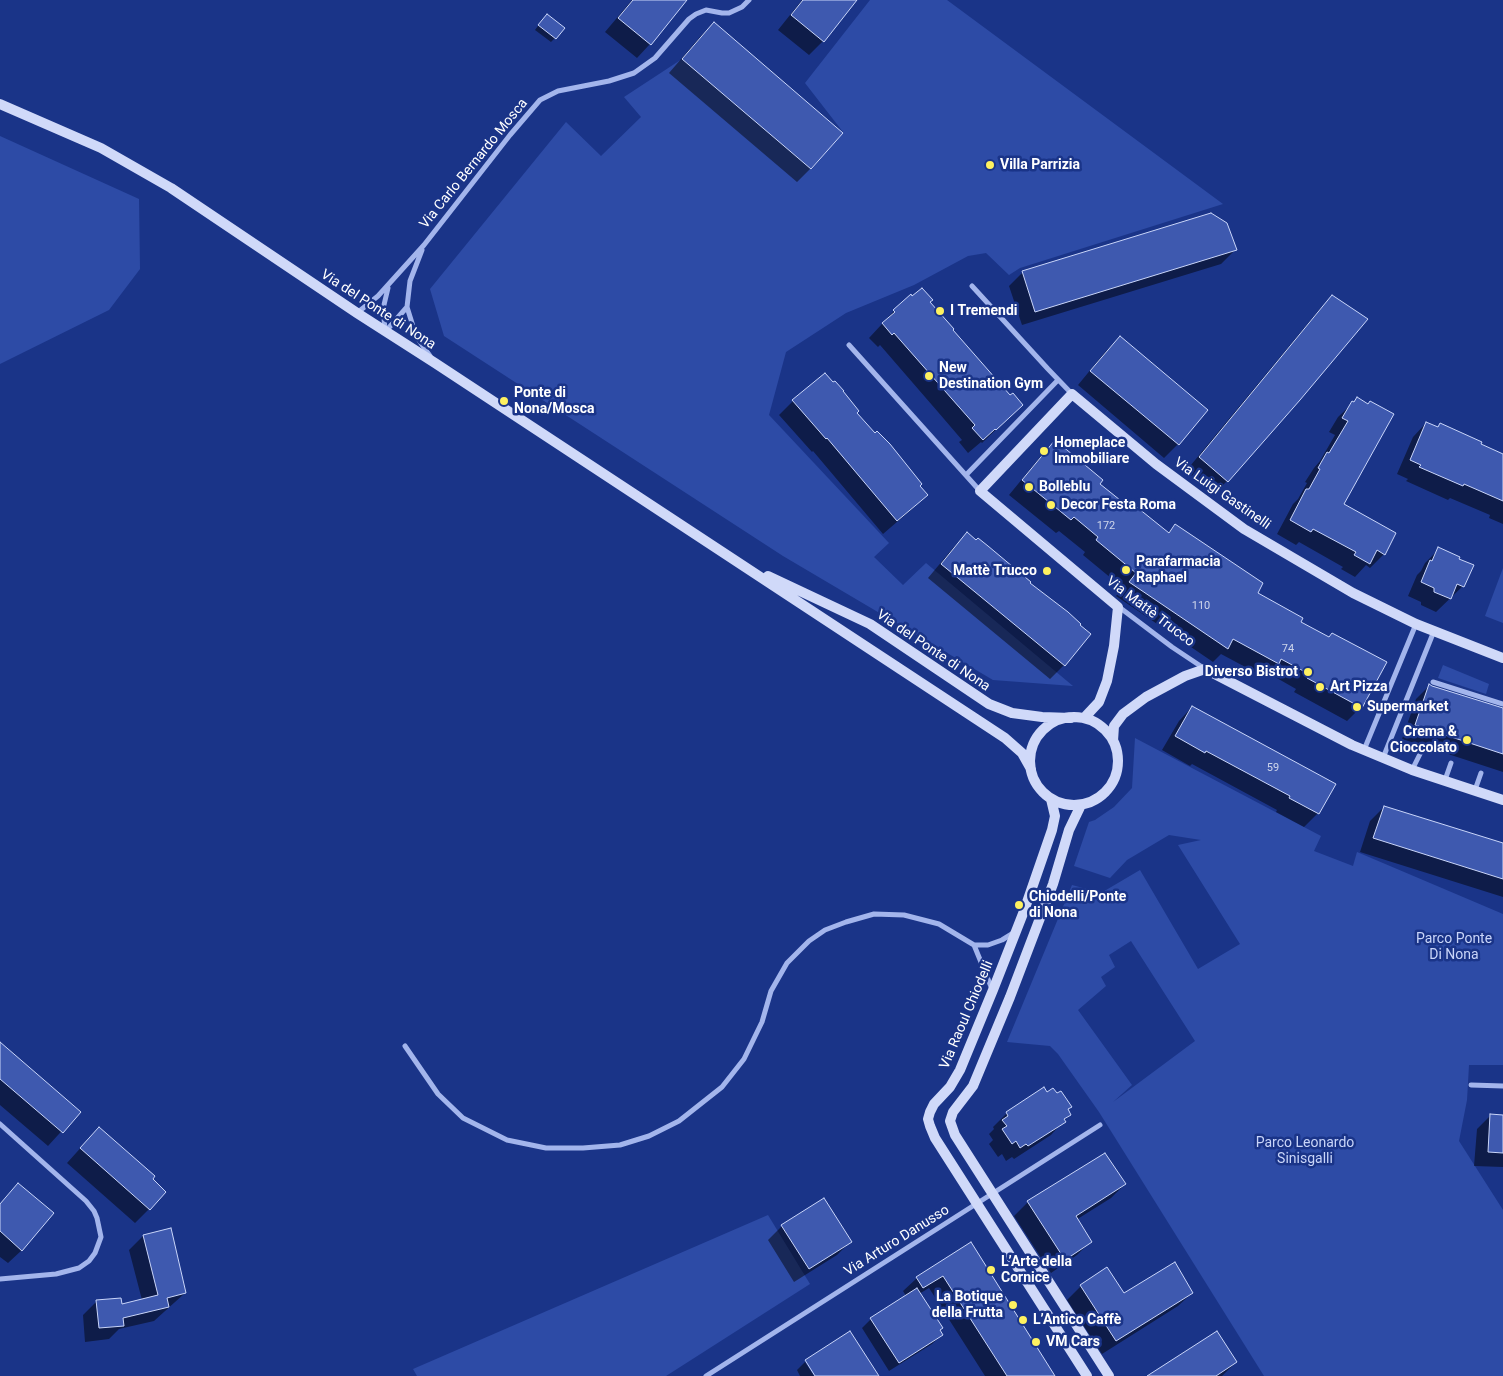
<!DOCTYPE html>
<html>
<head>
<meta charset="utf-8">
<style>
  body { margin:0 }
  canvas { display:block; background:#1a3488 }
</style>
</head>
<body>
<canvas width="1503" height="1376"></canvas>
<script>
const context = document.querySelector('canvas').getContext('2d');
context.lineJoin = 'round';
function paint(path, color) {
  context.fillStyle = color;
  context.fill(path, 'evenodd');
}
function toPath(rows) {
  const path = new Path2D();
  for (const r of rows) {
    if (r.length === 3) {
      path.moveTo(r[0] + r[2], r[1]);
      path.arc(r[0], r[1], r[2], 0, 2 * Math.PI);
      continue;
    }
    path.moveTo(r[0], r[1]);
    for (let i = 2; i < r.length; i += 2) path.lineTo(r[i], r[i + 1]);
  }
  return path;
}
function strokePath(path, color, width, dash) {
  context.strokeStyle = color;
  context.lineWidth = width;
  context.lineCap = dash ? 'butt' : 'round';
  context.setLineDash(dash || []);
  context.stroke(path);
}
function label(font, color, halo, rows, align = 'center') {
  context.font = font + ' Roboto,sans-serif';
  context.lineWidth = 5;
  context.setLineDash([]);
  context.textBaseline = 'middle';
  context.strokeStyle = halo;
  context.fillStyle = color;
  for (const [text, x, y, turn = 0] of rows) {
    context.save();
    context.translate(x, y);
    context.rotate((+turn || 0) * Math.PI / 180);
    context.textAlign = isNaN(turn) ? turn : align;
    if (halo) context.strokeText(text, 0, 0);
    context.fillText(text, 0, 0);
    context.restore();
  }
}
const green = toPath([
  [870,0,947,0,1223,204,1020,268,1009,275,986,253,968,256,914,285,846,313,786,352,769,415,889,543,874,557,903,585,926,563,1073,686,993,680,783,556,444,336,430,289,566,122,601,156,641,117,624,97,682,59,812,169,843,132,805,83],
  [0,136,139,199,140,269,109,310,0,364],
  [1503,568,1503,623,1485,616],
  [1443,665,1489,684,1486,694,1438,678],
  [1135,738,1321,836,1314,851,1353,866,1357,852,1503,914,1503,1065,1469,1065,1467,1100,1459,1141,1503,1210,1503,1376,1264,1376,1099,1112,1058,1054,1050,1046,1007,1042,1072,885,1101,893,1140,870,1198,969,1240,944,1178,845,1201,840,1169,835,1127,860,1110,878,1074,866,1089,822,1095,820,1114,807,1132,788],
  [1131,941,1195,1041,1113,1102,1132,1085,1078,1010,1106,986,1101,977,1115,967,1109,955],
  [768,1215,810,1284,666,1376,417,1376,413,1369]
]);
const shadow = toPath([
  [632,0,686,0,650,44,637,58,605,32],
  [802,0,856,0,823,41,809,55,778,30],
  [543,19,555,38,551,42,535,30],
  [714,23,841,133,810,169,797,182,669,73,700,37],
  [1235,250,1221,264,1022,325,1009,286,1023,272],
  [1333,296,1227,481,1214,494,1186,471,1319,310],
  [928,302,1007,419,982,443,981,442,968,453,959,442,962,440,938,412,880,345,878,347,869,338,894,311],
  [1120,338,1178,444,1164,458,1078,385,1106,351],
  [1357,399,1368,405,1343,505,1384,554,1370,568,1366,565,1355,577,1341,569,1343,567,1299,542,1296,545,1277,534,1293,504,1298,499,1307,483,1305,482,1314,468,1320,461,1335,435,1329,432,1338,417],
  [793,401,918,486,926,495,912,509,883,534,813,451,812,452,779,415],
  [1426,423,1503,455,1503,524,1489,518,1490,515,1450,498,1448,500,1406,481,1408,479,1397,474,1413,437],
  [1055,442,1098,484,1125,506,1167,534,1175,526,1257,594,1299,622,1361,707,1347,721,1294,692,1296,689,1268,673,1264,677,1221,654,1213,662,1116,596,1123,588,1083,555,1085,552,1059,531,1056,533,1009,495,1041,456],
  [967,534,1064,665,1050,679,928,578,953,548],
  [1439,549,1458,560,1463,586,1436,612,1421,605,1421,602,1408,596,1417,575,1421,571,1425,563],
  [1429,686,1503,709,1503,772,1402,739,1416,699],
  [1192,707,1318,813,1304,827,1276,812,1277,810,1192,764,1190,766,1162,750,1179,721],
  [1384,807,1503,845,1503,897,1360,852,1370,821],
  [0,1043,79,1112,48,1146,0,1105],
  [1067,1110,1069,1115,1051,1135,1014,1159,1012,1157,1006,1161,1002,1154,998,1157,989,1144,993,1140,989,1134,994,1129,993,1127,1007,1113],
  [1491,1115,1503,1116,1503,1167,1474,1166,1477,1129],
  [85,1143,151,1179,149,1209,135,1223,67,1163],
  [18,1184,22,1250,8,1263,0,1257,0,1204],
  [1125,1184,1111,1198,1076,1220,1090,1242,1077,1255,1051,1273,1014,1216,1028,1202],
  [782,1226,851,1241,837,1255,794,1282,768,1240],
  [143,1236,185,1293,154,1321,119,1329,109,1339,85,1342,83,1315,97,1301,121,1306,142,1300,129,1250],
  [971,1244,1054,1376,985,1376,929,1288,919,1294,942,1334,932,1344,889,1371,862,1328,871,1319,906,1296,903,1291,917,1278],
  [1081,1286,1123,1295,1192,1293,1178,1306,1102,1354,1067,1300],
  [805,1362,814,1376,800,1376,797,1370],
  [1236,1362,1222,1376,1149,1376]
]);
const building = toPath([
  [633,0,687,0,651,45,618,18,633,0],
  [803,0,857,0,824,42,791,15,803,0],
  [547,14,565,28,556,39,538,25,547,14],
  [714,22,843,133,811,169,682,59,714,22],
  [1211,213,1227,223,1237,250,1035,312,1022,271,1211,213],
  [922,288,933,300,930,302,954,329,953,330,1010,395,1013,393,1023,405,996,430,995,429,983,440,972,428,975,425,952,399,894,333,892,335,882,323,895,312,893,310,911,294,912,296,922,288],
  [1332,295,1368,319,1300,400,1228,482,1199,457,1332,295],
  [1120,336,1208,410,1179,445,1090,371,1120,336],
  [825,373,833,382,835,381,844,391,843,391,859,411,857,413,875,433,877,431,890,444,922,484,920,486,928,495,897,521,827,438,826,439,792,400,825,373],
  [1357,397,1368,404,1370,401,1394,414,1344,504,1396,533,1385,555,1377,550,1370,564,1354,555,1356,552,1313,529,1311,532,1290,520,1306,489,1309,489,1320,469,1318,468,1327,452,1329,453,1348,421,1342,418,1352,401,1354,402,1357,397],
  [1426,422,1438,427,1440,423,1482,442,1481,444,1503,454,1503,501,1464,484,1463,486,1419,467,1421,465,1410,460,1426,422],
  [1055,440,1103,480,1100,484,1125,504,1128,500,1169,533,1175,524,1263,583,1258,593,1303,618,1301,622,1329,637,1332,633,1387,662,1362,708,1307,678,1309,674,1281,659,1279,664,1233,639,1228,649,1129,582,1136,573,1096,540,1098,537,1074,517,1071,520,1022,480,1055,440],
  [967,532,976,540,978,538,988,546,1031,582,1030,583,1068,612,1081,624,1080,625,1091,634,1065,666,941,564,967,532],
  [1438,547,1460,557,1459,559,1474,565,1464,587,1457,584,1451,599,1434,592,1434,588,1421,582,1430,560,1432,561,1438,547],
  [1429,684,1432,686,1503,708,1503,754,1415,725,1429,684],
  [1192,706,1336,784,1319,814,1289,798,1290,796,1206,751,1205,753,1175,736,1192,706],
  [1384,806,1503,843,1503,879,1373,838,1384,806],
  [0,1042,81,1112,63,1133,0,1079,0,1042],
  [1044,1087,1047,1092,1053,1088,1057,1093,1061,1091,1072,1107,1068,1109,1071,1115,1064,1119,1066,1122,1028,1146,1026,1144,1020,1148,1016,1141,1012,1144,1002,1129,1007,1126,1002,1120,1008,1116,1006,1112,1044,1087],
  [1490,1114,1503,1115,1503,1153,1488,1152,1490,1114],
  [99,1127,155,1176,153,1179,166,1192,150,1210,80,1148,99,1127],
  [1105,1153,1126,1184,1076,1216,1092,1242,1065,1260,1027,1201,1105,1153],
  [18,1183,54,1213,22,1251,0,1231,0,1204,18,1183],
  [824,1198,852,1242,809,1269,781,1225,824,1198],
  [171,1228,186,1293,167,1298,169,1307,123,1318,124,1326,99,1328,96,1300,121,1298,122,1304,158,1295,143,1235,171,1228],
  [971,1242,1028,1333,1055,1376,1007,1376,943,1276,923,1288,916,1277,971,1242],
  [1175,1262,1193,1293,1116,1341,1080,1285,1107,1267,1124,1293,1175,1262],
  [917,1288,943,1328,940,1330,943,1335,899,1363,870,1318,917,1288],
  [850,1331,879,1376,815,1376,805,1360,850,1331],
  [1217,1331,1237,1362,1216,1376,1147,1376,1217,1331]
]);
const street = toPath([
  [422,250,410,281,407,307,416,336,430,356],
  [972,286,1048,369,1072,394],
  [357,313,378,296,424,245,510,135,540,100,558,91,609,81,634,73,655,58,689,19,696,14,706,10,722,13,729,13,742,7,749,0],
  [385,329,383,309,388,288],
  [386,331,407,307],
  [849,345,980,491],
  [966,475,1058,380],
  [1119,607,1172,647,1205,669],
  [1433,682,1503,704],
  [1364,750,1416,624],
  [1383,758,1434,631],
  [1412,770,1420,754],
  [1445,780,1451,763],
  [1475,790,1481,773],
  [974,945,992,989],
  [405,1046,438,1094,463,1118,507,1140,546,1148,583,1148,620,1145,649,1136,679,1121,722,1087,744,1059,762,1022,771,991,787,963,809,941,825,930,846,922,874,914,904,915,939,924,974,945,988,945,1002,940,1015,932],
  [1471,1085,1503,1086],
  [0,1124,86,1201,94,1211,97,1218,101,1237,95,1253,89,1261,79,1268,56,1274,0,1279],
  [706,1376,1100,1125]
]);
const secondary = toPath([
  [0,104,101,148,171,188,357,313,435,363,1005,738,1022,753,1031,769],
  [768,576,870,624,989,704,1012,713,1042,717,1071,718],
  [1074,761,44],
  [1084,718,1099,702,1107,681,1114,646,1118,607,980,491,1072,394,1156,464,1244,529,1353,593,1416,624,1503,658],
  [1113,741,1114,726,1123,714,1146,697,1185,676,1205,669,1352,745,1412,770,1503,800],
  [1051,799,1055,816,1052,830,1024,911,993,990,960,1070,950,1087,934,1104,930,1112,928,1119,930,1126,935,1138,1087,1376],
  [1081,805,1069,830,1053,884,1010,997,973,1086,953,1112,950,1121,955,1135,1109,1376]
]);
const markers = [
  [990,165,5,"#fef160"],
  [940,311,5,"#fef160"],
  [929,376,5,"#fef160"],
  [504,401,5,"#fef160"],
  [1044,451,5,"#fef160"],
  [1029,487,5,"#fef160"],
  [1051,505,5,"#fef160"],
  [1126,570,5,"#fef160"],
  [1047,571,5,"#fef160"],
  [1308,672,5,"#fef160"],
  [1320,687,5,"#fef160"],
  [1357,707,5,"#fef160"],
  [1467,740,5,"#fef160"],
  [1019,905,5,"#fef160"],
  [991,1270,5,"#fef160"],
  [1013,1305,5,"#fef160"],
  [1023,1320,5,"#fef160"],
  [1036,1342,5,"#fef160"]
];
const numberNames = [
  ["172",1106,526],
  ["110",1201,606],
  ["74",1288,649],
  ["59",1273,768]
];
const streetNames = [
  ["Via Carlo Bernardo Mosca",474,164,-51],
  ["Via del Ponte di Nona",378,310,33],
  ["Via Luigi Gastinelli",1222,494,35],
  ["Via Mattè Trucco",1150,612,37],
  ["Via del Ponte di Nona",933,651,34],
  ["Via Raoul Chiodelli",967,1015,-67],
  ["Via Arturo Danusso",897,1241,-32]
];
const poiNames = [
  ["Villa Parrizia",1000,165],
  ["I Tremendi",950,311],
  ["New",939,368],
  ["Destination Gym",939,384],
  ["Ponte di",514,393],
  ["Nona/Mosca",514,409],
  ["Homeplace",1054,443],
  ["Immobiliare",1054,459],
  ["Bolleblu",1039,487],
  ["Decor Festa Roma",1061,505],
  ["Parafarmacia",1136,562],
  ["Raphael",1136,578],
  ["Mattè Trucco",1037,571,"right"],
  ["Diverso Bistrot",1298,672,"right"],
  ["Art Pizza",1330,687],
  ["Supermarket",1367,707],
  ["Crema &",1457,732,"right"],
  ["Cioccolato",1457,748,"right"],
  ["Chiodelli/Ponte",1029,897],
  ["di Nona",1029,913],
  ["L’Arte della",1001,1262],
  ["Cornice",1001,1278],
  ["La Botique",1003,1297,"right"],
  ["della Frutta",1003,1313,"right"],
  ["L’Antico Caffè",1033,1320],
  ["VM Cars",1046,1342]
];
const parkNames = [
  ["Parco Ponte",1454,939],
  ["Di Nona",1454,955],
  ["Parco Leonardo",1305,1143],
  ["Sinisgalli",1305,1159]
];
paint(green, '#2d4ba6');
paint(shadow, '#0007');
paint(building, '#3e59af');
strokePath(building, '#c9d5f9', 1);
strokePath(street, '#a3b5ec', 5);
strokePath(secondary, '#d0d9f9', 10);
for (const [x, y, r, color] of markers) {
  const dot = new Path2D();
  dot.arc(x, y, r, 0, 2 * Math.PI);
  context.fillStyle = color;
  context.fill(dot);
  strokePath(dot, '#1a3488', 2);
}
label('11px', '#cfd6eb', null, numberNames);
label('14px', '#fff', '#1a3488', streetNames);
label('bold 14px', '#fff', '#1a3488', poiNames, 'left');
label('14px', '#c9d5f9', '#1a3488', parkNames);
</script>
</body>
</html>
